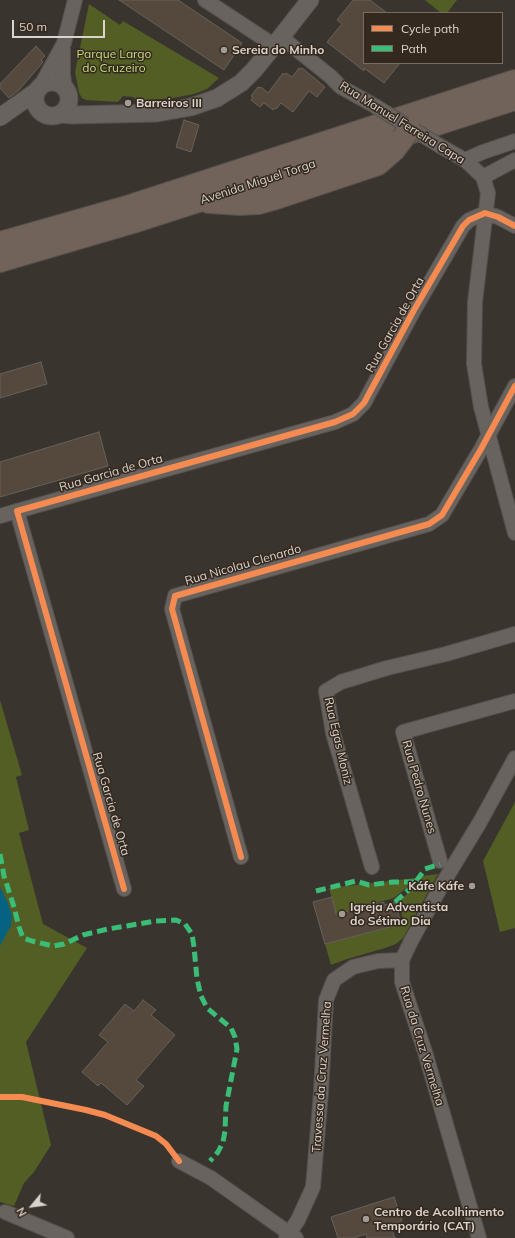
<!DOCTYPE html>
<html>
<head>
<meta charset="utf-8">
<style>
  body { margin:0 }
  #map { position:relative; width:515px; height:1238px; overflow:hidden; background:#3a342e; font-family:Mulish,sans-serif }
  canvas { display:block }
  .legend { position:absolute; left:363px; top:12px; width:140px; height:52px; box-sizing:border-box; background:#34291f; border:1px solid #776d65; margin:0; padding:5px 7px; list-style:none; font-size:12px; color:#dbd4cd }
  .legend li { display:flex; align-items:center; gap:8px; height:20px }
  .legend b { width:20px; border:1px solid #776d65 }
  .north { position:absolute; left:12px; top:1186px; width:40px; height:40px; -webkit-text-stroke:3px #34291f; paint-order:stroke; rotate:241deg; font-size:11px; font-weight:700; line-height:16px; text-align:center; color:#dbd4cd }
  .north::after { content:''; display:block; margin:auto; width:14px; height:18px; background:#dbd4cd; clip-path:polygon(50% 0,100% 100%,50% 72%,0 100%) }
  .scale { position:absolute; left:12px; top:20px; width:93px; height:18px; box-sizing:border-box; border:2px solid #dbd4cd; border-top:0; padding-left:5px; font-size:12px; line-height:14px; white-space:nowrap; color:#dbd4cd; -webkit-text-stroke:3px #34291f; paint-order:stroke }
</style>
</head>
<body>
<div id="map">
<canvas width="515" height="1238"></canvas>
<ul class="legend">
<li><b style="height:5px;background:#f68b52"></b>Cycle path</li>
<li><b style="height:5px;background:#3abd76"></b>Path</li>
</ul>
<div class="north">N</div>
<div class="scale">50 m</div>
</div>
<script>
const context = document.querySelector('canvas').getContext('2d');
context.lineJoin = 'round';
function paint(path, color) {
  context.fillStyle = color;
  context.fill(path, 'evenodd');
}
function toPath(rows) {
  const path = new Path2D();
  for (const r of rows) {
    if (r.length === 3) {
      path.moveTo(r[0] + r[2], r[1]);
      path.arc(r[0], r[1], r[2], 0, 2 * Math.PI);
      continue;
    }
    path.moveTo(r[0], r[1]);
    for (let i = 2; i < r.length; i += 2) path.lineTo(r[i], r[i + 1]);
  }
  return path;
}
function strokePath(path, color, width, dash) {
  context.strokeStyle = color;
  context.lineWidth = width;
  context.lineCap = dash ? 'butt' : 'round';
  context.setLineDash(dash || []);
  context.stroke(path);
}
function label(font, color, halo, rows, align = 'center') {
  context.font = font + ' Mulish,sans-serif';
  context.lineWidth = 3;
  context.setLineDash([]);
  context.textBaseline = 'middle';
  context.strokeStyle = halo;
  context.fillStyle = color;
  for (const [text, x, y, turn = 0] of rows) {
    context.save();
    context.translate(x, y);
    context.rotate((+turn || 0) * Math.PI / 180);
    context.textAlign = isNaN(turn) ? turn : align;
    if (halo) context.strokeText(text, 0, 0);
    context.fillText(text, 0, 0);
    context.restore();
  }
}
const green = toPath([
  [425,0,457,0,447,13,441,13],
  [89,4,120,25,123,21,219,78,207,89,194,94,173,98,138,101,133,97,123,96,118,102,86,100,82,98,79,93,75,72],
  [0,700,22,775,16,777,29,830,19,833,43,924,87,948,26,1042,51,1145,34,1172,24,1183,14,1206,0,1202],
  [515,802,515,928,500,932,483,861],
  [438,874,403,938,396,944,385,948,347,959,331,965,325,944,401,924,404,921,398,902,412,890,422,876],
  [416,878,409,886,394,898,336,914,329,888]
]);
const water = toPath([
  [0,887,7,901,12,915,11,925,0,946]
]);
const building = toPath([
  [119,0,178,0,242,43,224,70,119,0],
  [353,0,370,0,387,13,364,13,364,63,400,63,384,83,364,68,364,71,327,42,342,24,337,20,353,0],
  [36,46,45,56,41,60,43,62,19,90,9,98,0,88,0,84,36,46],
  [299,68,301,69,302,68,325,87,317,97,309,91,293,112,281,103,276,109,275,108,273,110,264,103,260,107,251,100,253,97,251,96,258,87,260,88,261,87,268,93,283,73,285,75,286,73,292,77,299,68],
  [184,120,199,125,191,152,176,147,184,120],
  [41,362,47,384,0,398,0,374,41,362],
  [99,432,108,466,0,497,0,462,99,432],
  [332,897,336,914,384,902,384,905,395,902,401,924,325,944,313,902,332,897],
  [143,1000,156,1010,151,1015,175,1035,136,1080,144,1086,127,1105,101,1083,98,1086,82,1072,108,1042,99,1035,125,1004,134,1011,143,1000],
  [394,1197,402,1221,390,1225,395,1238,367,1238,366,1234,353,1238,338,1238,331,1217,394,1197]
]);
const minor = toPath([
  [205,0,266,40,274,47],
  [281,37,330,76,341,87,375,106],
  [63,49,63,75,65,88],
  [39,89,64,43,75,0],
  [440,146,465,160,483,177,488,193,475,302,474,364,481,407,515,533],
  [465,160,483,152,515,141],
  [483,177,515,160],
  [0,516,17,511],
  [241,857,172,609,175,596,429,524,442,515,481,449,515,386],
  [440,861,403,732,515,701],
  [372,867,333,733,326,691,341,682,387,668,446,654,515,634],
  [124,889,17,511,335,422,353,414,364,403,414,310,463,226,469,220,485,213,498,217,515,226],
  [179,1161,211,1178,296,1238],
  [5,1212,67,1238],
  [286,1238,298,1220,313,1187,321,1092,326,1000,334,980,353,967,378,961,402,960],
  [479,1238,425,1052,402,982,402,960,411,941,443,883,480,822,515,758]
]);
const tertiary = toPath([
  [52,99,17],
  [60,114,72,115,157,113,191,107,217,98,241,83,254,70,281,37,310,0],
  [0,117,37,91]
]);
const trunk = toPath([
  [209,202,240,204,259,203,273,199,378,164,394,150,403,138],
  [0,243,130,206,515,81],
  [0,261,133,222,515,99]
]);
const minorBridge = toPath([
  [375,106,440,146]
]);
const trunkBridge = toPath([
  [403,138,409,129]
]);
const quiet = toPath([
  [0,854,4,876,14,907,19,927,23,938,32,941,53,946,64,944,83,935,108,929,156,921,176,920,185,924,192,934,194,947,197,979,201,996,207,1008,231,1028,235,1037,237,1049,226,1106,225,1131,223,1142,218,1152,210,1161],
  [316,891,356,881,369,885,393,882,415,882],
  [395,902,412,887,425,869,440,864]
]);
const cycleway = toPath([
  [241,857,172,609,175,596,429,524,442,515,481,449,515,386],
  [124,889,17,511,335,422,353,414,364,403,414,310,463,226,469,220,485,213,498,217,515,226],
  [0,1097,22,1097,86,1110,105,1115,156,1136,166,1144,179,1161]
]);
const markers = [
  [224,50,4,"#a39c95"],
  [128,103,4,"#a39c95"],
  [472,886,4,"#a39c95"],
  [342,914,4,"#a39c95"],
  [366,1219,4,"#a39c95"]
];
const poiNames = [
  ["Sereia do Minho",232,50],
  ["Barreiros III",136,103],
  ["Káfe Káfe",464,886,"right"],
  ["Igreja Adventista",350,907],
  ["do Sétimo Dia",350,921],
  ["Centro de Acolhimento",374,1212],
  ["Temporário (CAT)",374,1226]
];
const parkNames = [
  ["Parque Largo",114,54],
  ["do Cruzeiro",114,68]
];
const streetNames = [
  ["Rua Manuel Ferreira Capa",402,123,32],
  ["Avenida Miguel Torga",258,182,-18],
  ["Rua Garcia de Orta",395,325,-61],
  ["Rua Garcia de Orta",111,473,-16],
  ["Rua Nicolau Clenardo",243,565,-16],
  ["Rua Egas Moniz",338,741,77],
  ["Rua Pedro Nunes",419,787,74],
  ["Rua Garcia de Orta",111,804,74],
  ["Rua da Cruz Vermelha",422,1046,73],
  ["Travessa da Cruz Vermelha",322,1077,-86]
];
paint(green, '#525e24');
paint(water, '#056281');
paint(building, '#55493d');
strokePath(building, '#66615b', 1);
strokePath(minor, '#55504b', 16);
strokePath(tertiary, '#55504b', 19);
strokePath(trunk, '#55504b', 24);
strokePath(minor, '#68635e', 14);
strokePath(tertiary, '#68635e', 17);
strokePath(trunk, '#71625a', 22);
strokePath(minorBridge, '#55504b', 16, []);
strokePath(trunkBridge, '#55504b', 24, []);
strokePath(minorBridge, '#68635e', 14);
strokePath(trunkBridge, '#71625a', 22);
strokePath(quiet, '#3abd76', 5, [10, 5]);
strokePath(cycleway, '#f68b52', 6);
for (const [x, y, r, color] of markers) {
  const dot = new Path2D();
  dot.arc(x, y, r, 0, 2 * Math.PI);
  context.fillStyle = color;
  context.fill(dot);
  strokePath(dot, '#34291f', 1.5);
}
label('bold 12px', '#dbd4cd', '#34291f', poiNames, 'left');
label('12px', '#c6de7d', '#34291f', parkNames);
label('12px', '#dbd4cd', '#34291f', streetNames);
</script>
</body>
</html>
